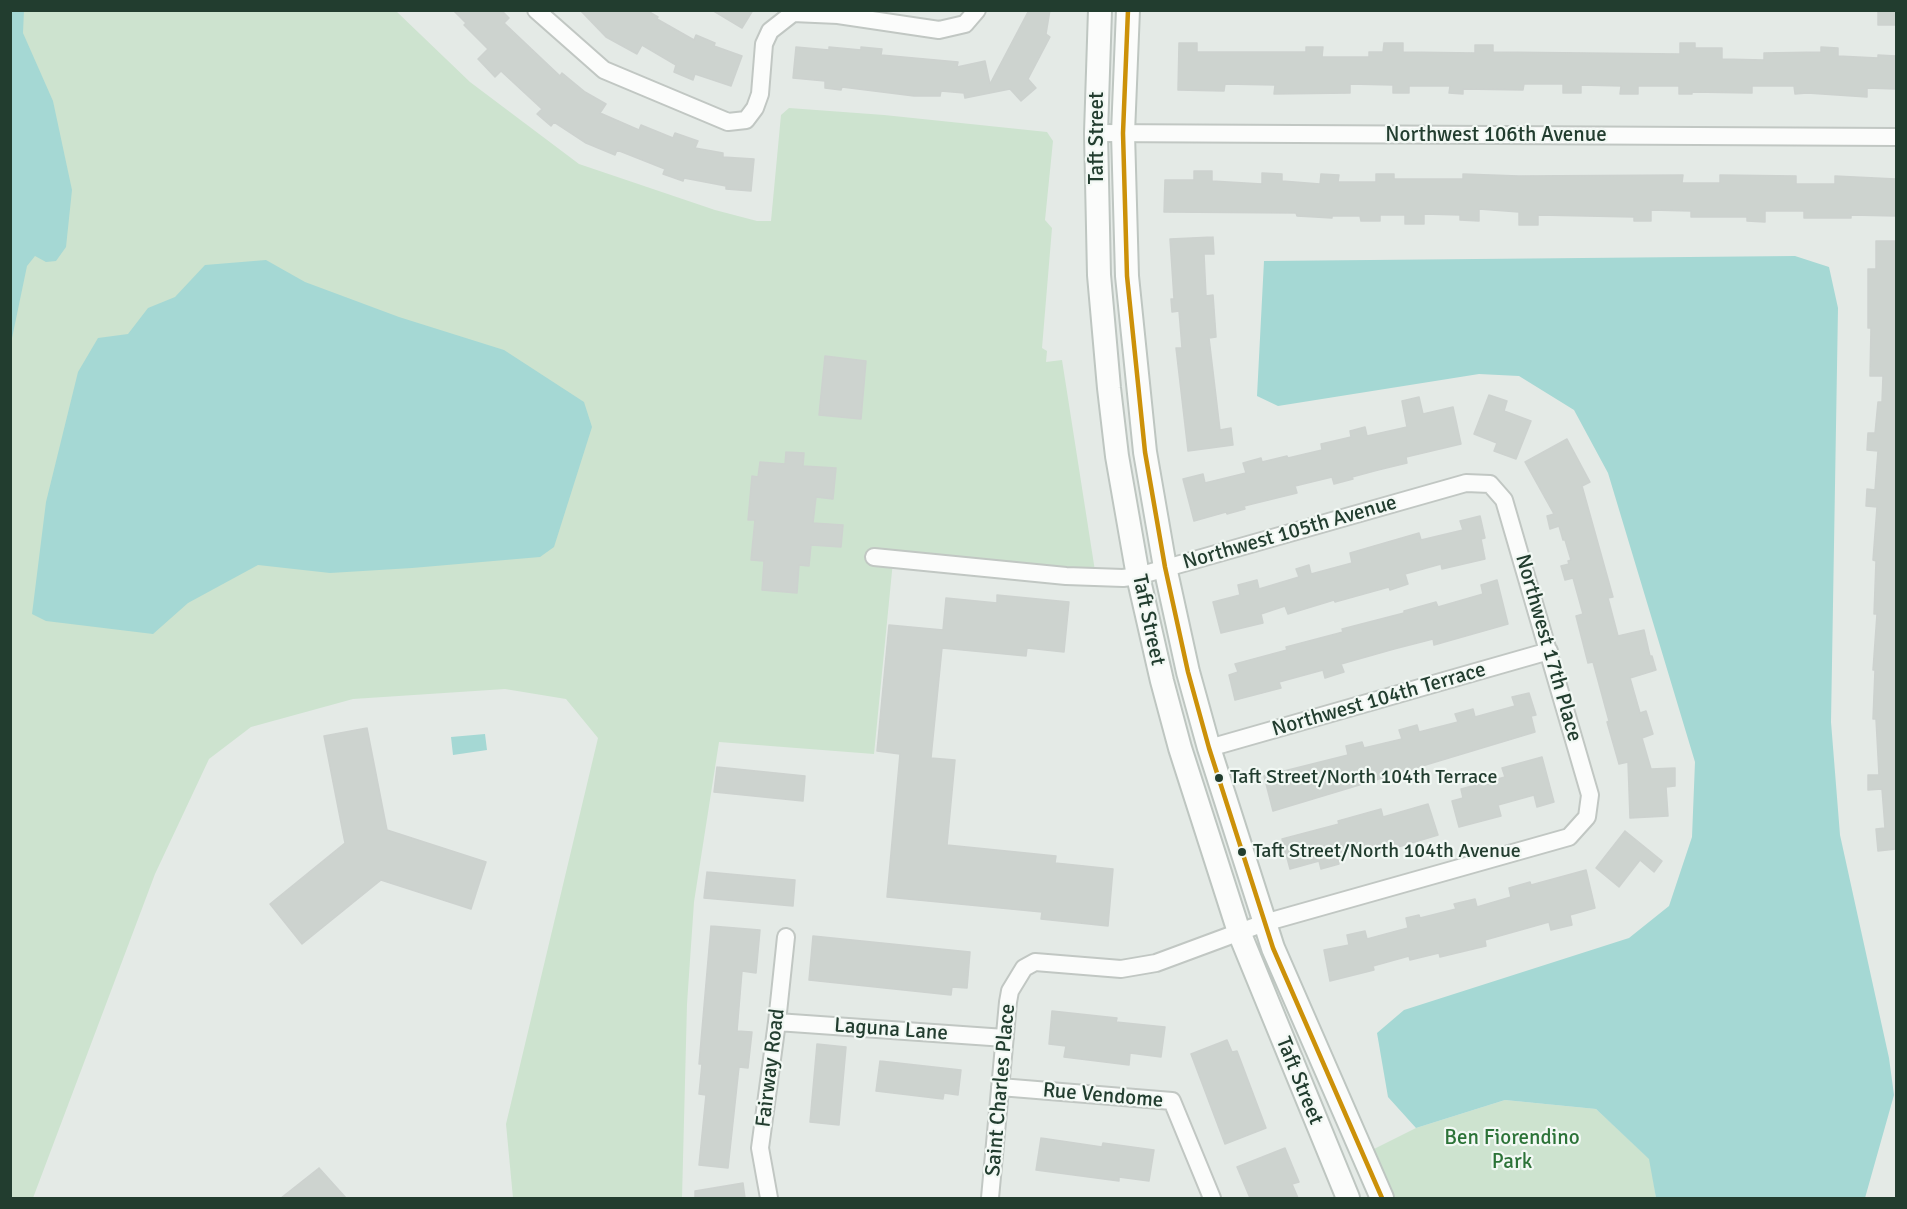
<!DOCTYPE html>
<html>
<head>
<meta charset="utf-8">
<style>
  body { margin:0 }
  #map { position:relative; width:1907px; height:1209px; overflow:hidden; background:#e4eae6; font-family:Signika,sans-serif }
  canvas { display:block }
  .frame { position:absolute; inset:0; border:12px solid #223d2f; pointer-events:none }
</style>
</head>
<body>
<div id="map">
<canvas width="1907" height="1209"></canvas>
<div class="frame"></div>
</div>
<script>
const context = document.querySelector('canvas').getContext('2d');
context.lineJoin = 'round';
function paint(path, color) {
  context.fillStyle = color;
  context.fill(path, 'evenodd');
}
function toPath(rows) {
  const path = new Path2D();
  for (const r of rows) {
    path.moveTo(r[0], r[1]);
    for (let i = 2; i < r.length; i += 2) path.lineTo(r[i], r[i + 1]);
  }
  return path;
}
function strokePath(path, color, width, dash) {
  context.strokeStyle = color;
  context.lineWidth = width;
  context.lineCap = dash ? 'butt' : 'round';
  context.setLineDash(dash || []);
  context.stroke(path);
}
function label(font, color, halo, rows, align = 'center') {
  context.font = font + ' Signika,sans-serif';
  context.lineWidth = 4.5;
  context.setLineDash([]);
  context.textBaseline = 'middle';
  context.strokeStyle = halo;
  context.fillStyle = color;
  for (const [text, x, y, turn = 0] of rows) {
    context.save();
    context.translate(x, y);
    context.rotate((+turn || 0) * Math.PI / 180);
    context.textAlign = isNaN(turn) ? turn : align;
    if (halo) context.strokeText(text, 0, 0);
    context.fillText(text, 0, 0);
    context.restore();
  }
}
const green = toPath([
  [10,11,396,11,470,82,579,164,715,210,757,221,771,221,781,115,789,108,884,115,1047,132,1053,141,1045,220,1052,228,1042,348,1047,351,1046,362,1062,360,1095,571,894,551,874,754,719,742,694,902,687,1004,682,1198,513,1198,506,1124,598,738,566,699,505,689,353,699,251,727,209,759,155,874,33,1198,11,1198],
  [1505,1100,1596,1109,1650,1159,1656,1198,1390,1198,1372,1150,1416,1128]
]);
const water = toPath([
  [24,10,23,33,53,101,72,190,66,247,56,261,46,262,35,256,27,266,11,343,10,11],
  [1795,256,1829,267,1838,308,1831,722,1840,835,1889,1058,1894,1095,1865,1198,1656,1198,1649,1159,1596,1109,1505,1100,1416,1128,1388,1097,1377,1033,1404,1010,1629,938,1669,906,1692,837,1695,762,1608,473,1574,410,1519,376,1479,374,1278,406,1257,396,1264,261],
  [266,260,305,282,399,317,504,350,584,402,592,427,554,547,540,557,412,568,330,573,258,565,188,603,153,634,46,621,32,614,46,502,78,372,98,338,128,334,148,308,175,297,205,265],
  [485,734,487,750,453,755,451,737]
]);
const building = toPath([
  [453,10,501,10,509,18,504,23,560,76,562,73,585,92,606,104,600,113,639,130,641,125,673,138,675,133,698,141,695,148,723,153,723,157,754,159,751,191,726,189,726,186,684,178,683,181,663,174,665,169,617,150,615,155,586,143,554,122,551,126,537,114,542,109,501,71,495,77,478,59,488,49,464,25,466,23,453,10],
  [580,10,646,10,658,17,657,19,694,40,696,35,715,43,714,46,742,56,731,86,695,74,693,80,674,72,676,65,642,45,637,54,606,37,580,10],
  [712,10,753,10,742,28,712,10],
  [1029,10,1050,10,1046,34,1050,37,1028,79,1036,88,1021,101,1010,89,965,98,964,93,941,91,940,96,914,96,842,87,841,90,825,88,825,81,793,78,796,47,829,50,829,47,861,50,861,47,882,49,881,55,958,62,957,67,985,61,990,84,1029,10],
  [1878,10,1896,10,1896,25,1878,25,1878,10],
  [1179,43,1197,43,1197,52,1306,52,1306,47,1323,47,1322,57,1369,57,1369,52,1383,52,1384,43,1403,43,1403,52,1475,53,1475,45,1493,45,1493,52,1680,54,1680,43,1695,43,1695,48,1722,48,1722,59,1764,60,1764,53,1821,52,1821,47,1838,48,1838,56,1878,58,1878,55,1896,56,1896,89,1867,88,1867,97,1807,93,1795,94,1794,86,1752,86,1752,93,1692,92,1692,94,1679,94,1679,86,1638,86,1638,94,1620,94,1621,86,1581,85,1581,93,1563,93,1563,84,1524,84,1523,90,1463,89,1463,94,1449,93,1450,86,1409,86,1409,93,1393,93,1393,85,1350,84,1350,93,1274,94,1275,85,1225,84,1224,91,1178,90,1179,43],
  [1194,171,1212,171,1212,181,1262,184,1262,173,1282,174,1282,181,1320,184,1321,174,1339,175,1338,182,1376,182,1376,174,1394,174,1394,179,1463,179,1463,174,1519,176,1683,175,1682,183,1720,183,1720,175,1796,176,1796,184,1835,184,1835,176,1896,179,1896,216,1851,215,1851,218,1804,218,1804,211,1765,211,1765,222,1747,221,1747,217,1691,217,1691,211,1651,210,1651,221,1634,221,1634,217,1538,215,1538,225,1519,225,1519,212,1479,209,1479,221,1460,220,1460,215,1424,214,1424,224,1405,224,1405,215,1380,215,1380,221,1361,221,1360,216,1332,216,1332,218,1297,216,1296,213,1164,212,1165,180,1194,180,1194,171],
  [1213,237,1214,254,1204,254,1206,296,1213,295,1216,337,1209,338,1220,430,1231,428,1233,445,1188,451,1176,348,1182,348,1179,311,1172,312,1171,299,1174,299,1170,239,1213,237],
  [1876,241,1896,241,1896,849,1878,851,1876,829,1885,828,1882,789,1868,790,1868,775,1879,775,1876,719,1873,719,1875,670,1873,670,1877,614,1874,614,1876,561,1873,560,1877,507,1866,506,1867,489,1875,490,1878,451,1867,450,1868,433,1875,433,1878,402,1882,402,1883,376,1870,376,1871,328,1868,328,1868,269,1876,269,1876,241],
  [825,356,866,361,861,419,819,415,825,356],
  [1489,395,1507,401,1504,411,1531,421,1516,459,1494,451,1497,443,1474,434,1489,395],
  [1419,397,1423,414,1453,407,1461,444,1406,457,1407,463,1378,470,1352,477,1353,479,1334,484,1332,477,1295,486,1297,493,1244,506,1245,509,1227,514,1226,512,1194,521,1183,479,1203,474,1205,483,1246,473,1243,463,1261,458,1262,462,1287,456,1288,458,1322,450,1321,444,1351,437,1350,431,1365,427,1367,436,1407,427,1402,401,1419,397],
  [1567,439,1590,482,1582,486,1613,597,1608,598,1618,636,1644,630,1650,656,1652,656,1656,670,1630,678,1640,713,1646,711,1653,734,1642,738,1651,769,1675,768,1675,786,1666,787,1668,816,1630,818,1628,762,1619,764,1607,722,1609,721,1593,662,1588,663,1576,616,1583,614,1573,578,1565,580,1561,566,1569,564,1568,561,1571,560,1565,540,1563,540,1559,526,1550,529,1547,516,1554,514,1525,462,1567,439],
  [786,452,804,453,803,466,836,468,833,499,816,497,813,523,843,525,841,547,811,545,809,566,799,565,797,593,762,590,764,561,751,560,755,520,748,520,752,476,758,477,760,462,785,464,786,452],
  [1480,516,1485,538,1481,539,1485,559,1442,569,1441,564,1405,574,1408,584,1390,590,1389,587,1335,602,1334,600,1288,614,1285,606,1261,614,1263,623,1221,633,1213,602,1240,595,1238,585,1257,580,1259,589,1299,577,1296,569,1309,565,1311,574,1352,563,1350,553,1419,533,1421,540,1463,530,1460,521,1480,516],
  [1497,580,1508,624,1434,645,1433,639,1394,649,1341,664,1344,672,1325,678,1323,670,1279,682,1281,688,1235,700,1229,675,1238,672,1235,664,1287,650,1286,647,1343,632,1342,629,1404,613,1404,611,1436,602,1438,607,1483,594,1481,585,1497,580],
  [997,595,1069,602,1064,652,1027,648,1026,656,942,648,931,758,955,760,947,845,1056,856,1055,863,1113,869,1108,926,1041,919,1042,912,887,897,900,754,877,751,889,625,943,630,946,598,997,603,997,595],
  [1529,693,1536,715,1531,716,1535,732,1273,811,1264,776,1348,755,1346,746,1362,742,1364,748,1402,739,1399,730,1417,725,1419,732,1458,722,1455,714,1473,709,1475,717,1515,706,1512,697,1529,693],
  [367,728,387,830,486,862,471,909,381,880,302,944,270,904,345,843,324,736,367,728],
  [1542,757,1554,802,1537,807,1534,795,1498,805,1501,816,1459,827,1452,801,1463,798,1461,789,1505,777,1502,768,1542,757],
  [717,767,805,776,803,801,714,792,717,767],
  [1428,804,1438,835,1378,853,1375,845,1337,856,1339,864,1321,869,1319,861,1290,869,1282,839,1339,824,1338,821,1381,809,1383,817,1428,804],
  [1625,831,1662,861,1654,872,1640,860,1619,887,1596,868,1625,831],
  [1586,870,1595,908,1570,915,1572,925,1551,930,1549,922,1485,940,1486,946,1440,957,1439,953,1410,960,1409,956,1373,966,1374,970,1330,981,1324,950,1349,945,1347,935,1365,931,1367,939,1408,928,1406,918,1419,915,1420,918,1456,909,1454,904,1475,899,1477,907,1511,897,1509,888,1530,882,1531,885,1586,870],
  [707,872,795,880,793,906,704,898,707,872],
  [711,926,760,930,756,973,742,971,737,1031,752,1032,748,1068,739,1067,728,1168,699,1165,706,1095,699,1094,702,1064,699,1064,711,926],
  [813,936,970,952,967,988,952,987,951,995,809,980,813,936],
  [1052,1011,1117,1018,1116,1022,1165,1027,1161,1057,1130,1053,1129,1065,1064,1057,1066,1046,1049,1044,1052,1011],
  [1227,1040,1232,1052,1237,1051,1266,1128,1225,1144,1191,1054,1227,1040],
  [817,1044,846,1047,839,1125,810,1122,817,1044],
  [880,1061,961,1070,958,1095,944,1093,943,1099,876,1091,880,1061],
  [1041,1138,1102,1147,1103,1143,1154,1150,1149,1181,1119,1177,1119,1181,1036,1170,1041,1138],
  [1285,1148,1299,1182,1292,1184,1298,1198,1250,1198,1237,1167,1285,1148],
  [319,1168,346,1198,281,1198,319,1168],
  [743,1183,745,1198,695,1198,695,1191,743,1183]
]);
const street = toPath([
  [536,10,604,70,728,122,746,120,755,108,760,94,764,44,770,31,793,13,838,15,939,30,965,24,977,10],
  [1096,133,1896,137],
  [874,557,1066,576,1123,578,1138,576,1466,483,1490,484,1504,500,1590,795,1587,817,1569,837,1264,923,1156,963,1121,969,1035,962,1024,968,1010,991,1008,1002,990,1198],
  [1209,748,1549,651],
  [777,1022,1005,1038],
  [1000,1087,1172,1101,1212,1198],
  [769,1198,760,1148,777,1022,786,937]
]);
const secondary = toPath([
  [1100,10,1096,133,1099,275,1109,388,1117,456,1138,576,1162,681,1180,748,1239,932,1348,1198],
  [1128,10,1123,133,1127,276,1145,452,1165,567,1188,672,1209,748,1273,948,1382,1198]
]);
const bus1 = toPath([
  [1128,10,1123,133,1127,276,1145,452,1165,567,1188,672,1209,748,1273,948,1382,1198]
]);
const markers = [
  [1219,778,5,"#223d2f"],
  [1242,852,5,"#223d2f"]
];
const busNames = [
  ["Taft Street/North 104th Terrace",1230,778],
  ["Taft Street/North 104th Avenue",1253,852]
];
const streetNames = [
  ["Northwest 106th Avenue",1496,135],
  ["Taft Street",1097,138,-90],
  ["Northwest 105th Avenue",1290,533,-16],
  ["Taft Street",1148,620,78],
  ["Northwest 17th Place",1548,648,74],
  ["Northwest 104th Terrace",1379,700,-16],
  ["Laguna Lane",891,1030,4],
  ["Fairway Road",771,1068,-83],
  ["Taft Street",1299,1081,68],
  ["Saint Charles Place",1001,1090,-85],
  ["Rue Vendome",1103,1096,5]
];
const parkNames = [
  ["Ben Fiorendino",1512,1138],
  ["Park",1512,1162]
];
paint(green, '#cde3cf');
paint(water, '#a5d8d4');
paint(building, '#cdd3cf');
strokePath(building, '#cdd2cf', 1.5);
strokePath(street, '#c1c7c3', 20);
strokePath(secondary, '#bec6c1', 26);
strokePath(street, '#fbfcfb', 16);
strokePath(secondary, '#fbfcfb', 22);
strokePath(bus1, '#cc9109', 4.5);
for (const [x, y, r, color] of markers) {
  const dot = new Path2D();
  dot.arc(x, y, r, 0, 2 * Math.PI);
  context.fillStyle = color;
  context.fill(dot);
  strokePath(dot, '#f2f8f4', 2);
}
label('20px', '#223d2f', '#f2f8f4', busNames, 'left');
label('21px', '#223d2f', '#f2f8f4', streetNames);
label('21px', '#2c7338', '#f2f8f4', parkNames);
</script>
</body>
</html>
